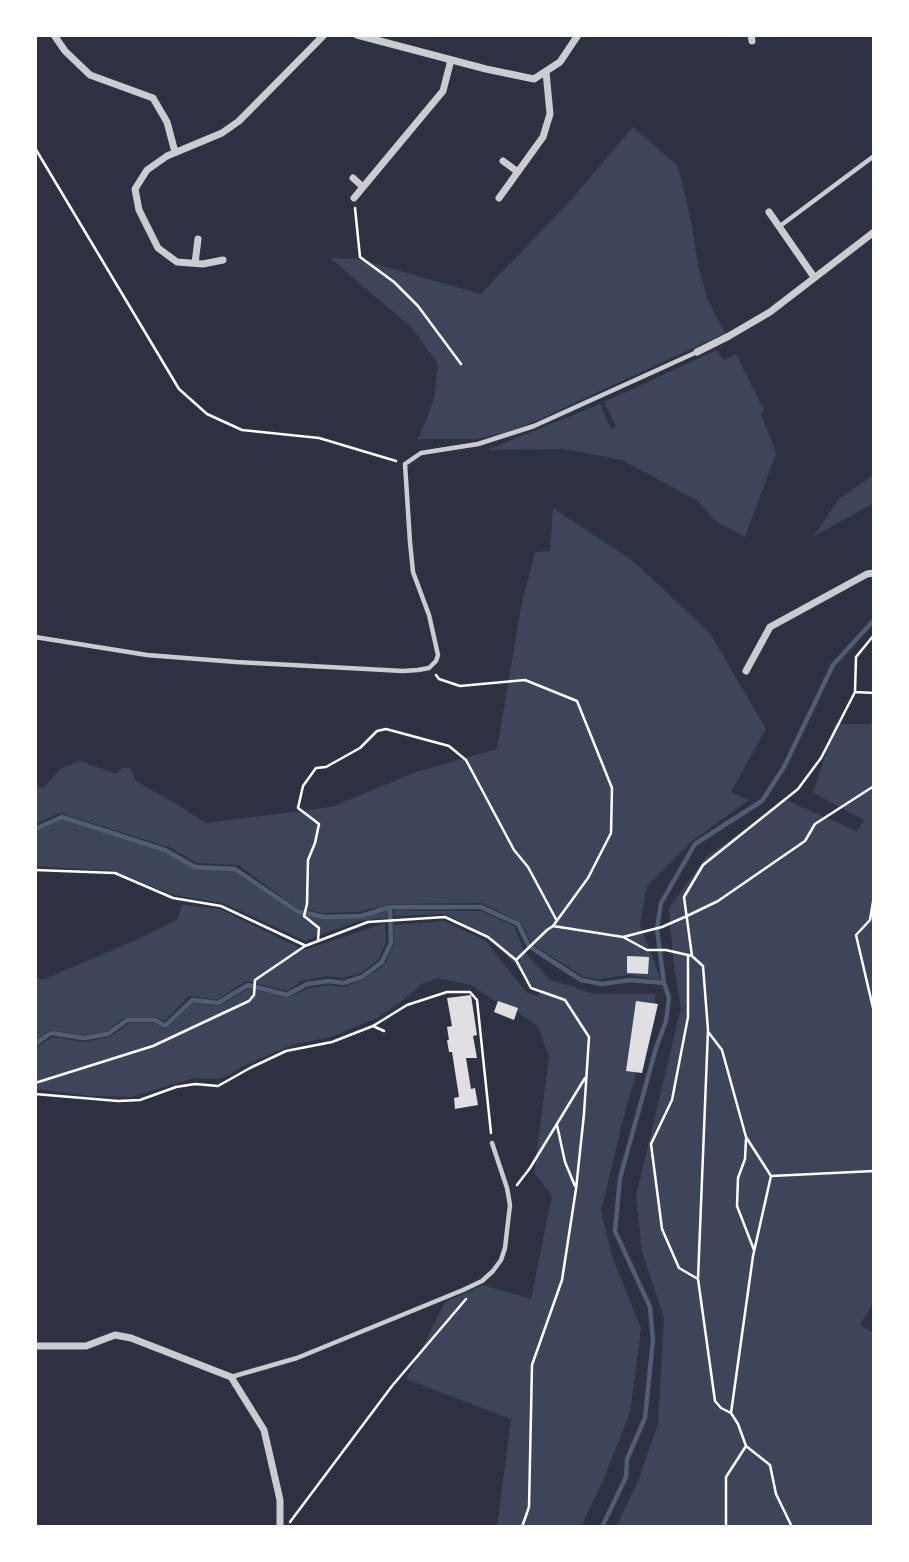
<!DOCTYPE html>
<html>
<head>
<meta charset="utf-8">
<style>
  body { margin:0 }
  #map { position:relative; width:909px; height:1562px; overflow:hidden; background:#2d3142; font-family:Jost,sans-serif }
  canvas { display:block }
  .frame { position:absolute; inset:0; border:37px solid #fff; pointer-events:none }
</style>
</head>
<body>
<div id="map">
<canvas width="909" height="1562"></canvas>
<div class="frame"></div>
</div>
<script>
const context = document.querySelector('canvas').getContext('2d');
context.lineJoin = 'round';
function paint(path, color) {
  context.fillStyle = color;
  context.fill(path, 'evenodd');
}
function toPath(rows) {
  const path = new Path2D();
  for (const r of rows) {
    path.moveTo(r[0], r[1]);
    for (let i = 2; i < r.length; i += 2) path.lineTo(r[i], r[i + 1]);
  }
  return path;
}
function strokePath(path, color, width, dash) {
  context.strokeStyle = color;
  context.lineWidth = width;
  context.lineCap = dash ? 'butt' : 'round';
  context.setLineDash(dash || []);
  context.stroke(path);
}
const green = toPath([
  [633,127,678,166,692,226,698,265,707,298,725,333,538,420,507,432,477,439,417,439,421,433,434,399,438,364,412,328,330,258,358,259,481,294,570,201],
  [717,350,723,360,736,354,764,410,761,414,776,453,745,537,714,520,698,501,622,460,564,449,487,450,600,404,611,429,616,427,604,402],
  [874,474,874,503,813,537,838,500],
  [553,508,632,560,710,633,766,729,731,792,749,800,692,841,647,886,640,925,661,980,629,975,600,979,584,977,532,944,521,923,482,903,391,904,358,912,324,913,297,908,238,865,197,863,171,848,60,813,35,824,35,786,44,788,60,769,80,761,116,774,123,768,130,768,136,781,180,806,206,823,331,807,416,772,497,749,522,602,535,552,550,551],
  [874,722,874,923,871,926,874,940,874,1302,860,1325,874,1333,874,1527,616,1527,638,1481,658,1424,664,1318,642,1252,636,1196,681,1008,673,960,669,908,706,857,786,800,857,831,864,820,813,793,835,724,868,724],
  [63,819,164,852,194,868,234,871,296,912,325,918,363,917,388,910,387,918,358,921,305,941,223,903,173,895,115,871,35,866,35,831],
  [182,905,220,909,304,950,385,923,386,942,379,959,361,973,343,978,327,976,301,981,288,991,246,981,217,1000,189,996,165,1021,155,1017,124,1018,106,1032,83,1035,50,1030,35,1041,35,977,42,980,141,938,177,920],
  [394,910,482,911,514,926,524,951,549,979,594,994,655,994,655,1011,626,1108,601,1211,612,1256,641,1328,630,1413,604,1478,581,1527,497,1527,511,1419,406,1379,445,1302,483,1285,531,1299,552,1195,534,1173,549,1057,538,1026,513,1009,495,1001,471,985,437,978,422,984,402,1001,377,1018,331,1037,292,1045,241,1067,230,1075,218,1079,194,1078,131,1097,91,1096,35,1089,35,1047,37,1047,52,1037,85,1042,110,1037,129,1023,155,1023,165,1030,192,1003,219,1006,249,988,287,998,309,988,329,985,344,987,363,980,385,964,394,944,393,925,445,921,486,941,526,992,537,996,542,990,533,986,490,936,445,914,394,916]
]);
const stream = toPath([
  [35,829,62,817,165,850,195,867,235,869,297,911,325,917,361,916,390,907,481,907,518,924,529,946,581,980,602,984,630,980,664,983],
  [35,1044,51,1033,84,1038,108,1034,127,1020,155,1020,165,1026,192,1000,218,1003,248,985,287,995,307,984,329,981,343,983,362,977,382,962,391,943,390,907],
  [602,1527,626,1477,627,1459,645,1418,653,1340,650,1307,615,1231,620,1178,656,1048,666,1021,669,998,664,983,657,929,661,903,695,844,762,801,784,767,833,665,874,620]
]);
const building = toPath([
  [627,956,649,957,648,974,627,973],
  [471,995,477,1035,473,1036,477,1058,466,1058,471,1089,475,1088,478,1105,455,1109,454,1098,459,1097,452,1052,449,1052,447,1040,449,1040,447,1027,452,1026,447,998],
  [498,1001,518,1008,514,1020,494,1012],
  [636,1001,658,1004,642,1073,626,1071]
]);
const path = toPath([
  [35,148,179,389,207,414,242,430,319,438,396,461],
  [355,208,360,257,394,282,418,306,461,364],
  [436,675,439,679,460,686,525,680,577,701,612,788,611,833,588,878,553,926,547,930,516,960],
  [855,692,874,693],
  [35,870,115,873,173,898,221,906,304,945],
  [874,896,870,920,856,935,874,1012],
  [553,926,623,937,662,927,687,916,718,901,805,841,815,824,874,786],
  [623,937,647,950,666,950,692,956,684,897,703,865,798,789,821,758,855,692,856,657,874,635],
  [318,940,319,928,304,916,307,904,308,860,315,843,319,824,298,808,303,786,316,768,326,767,360,748,377,731,386,729,449,746,466,760,514,850,528,867,557,921],
  [688,955,688,1017,672,1100,651,1144,662,1229,679,1268,698,1279],
  [692,956,703,966,708,1030,698,1279,715,1401,721,1408,731,1413,738,1424,746,1446,770,1465,776,1494,792,1527],
  [373,1026,384,1031],
  [709,1033,722,1050,746,1137,771,1176,753,1256,731,1413],
  [35,1083,153,1046,249,1001,254,995,255,980,305,946,368,922,445,917,488,937,516,960,531,988,565,1000,589,1037,584,1114,576,1189,562,1280,532,1365,529,1507,522,1527],
  [35,1094,118,1101,140,1100,176,1087,195,1084,218,1086,250,1068,286,1051,332,1042,373,1026,407,1005,447,992,470,992,477,1000,491,1133],
  [557,1125,565,1162,575,1186],
  [746,1139,745,1159,738,1178,737,1206,754,1250],
  [771,1176,874,1171],
  [517,1185,530,1168,585,1078],
  [290,1522,392,1386,466,1299],
  [726,1527,726,1477,746,1446]
]);
const service = toPath([
  [780,226,874,156],
  [35,637,147,655,236,662,403,671,418,670,429,668,436,661,438,655,429,615,413,572,410,542,405,464,421,453,478,444,534,426,697,352],
  [231,1377,297,1358,463,1290,482,1281,493,1271,501,1260,505,1248,510,1205,507,1188,492,1143]
]);
const minor = toPath([
  [54,35,65,51,90,75,153,98,167,122,175,152],
  [357,35,486,69,534,79,560,62,578,35],
  [751,35,752,41],
  [503,161,518,172],
  [353,178,363,187],
  [354,198,443,91,451,60],
  [499,198,543,137,550,114,546,72],
  [769,212,814,277],
  [223,260,203,264,177,262,158,248,139,210,135,189,147,170,167,156,222,133,239,121,324,35],
  [195,263,198,239],
  [697,352,729,336,770,312,874,232],
  [746,671,770,627,867,574,874,573],
  [35,1346,86,1346,115,1335,131,1338,231,1377,264,1430,280,1500,280,1527]
]);
paint(green, '#3c4559');
strokePath(stream, '#4f5d75', 4.5);
paint(building, '#e0e0e3');
strokePath(path, '#fff', 2.5);
strokePath(service, '#caccd0', 4.5);
strokePath(minor, '#caccd0', 7);
</script>
</body>
</html>
